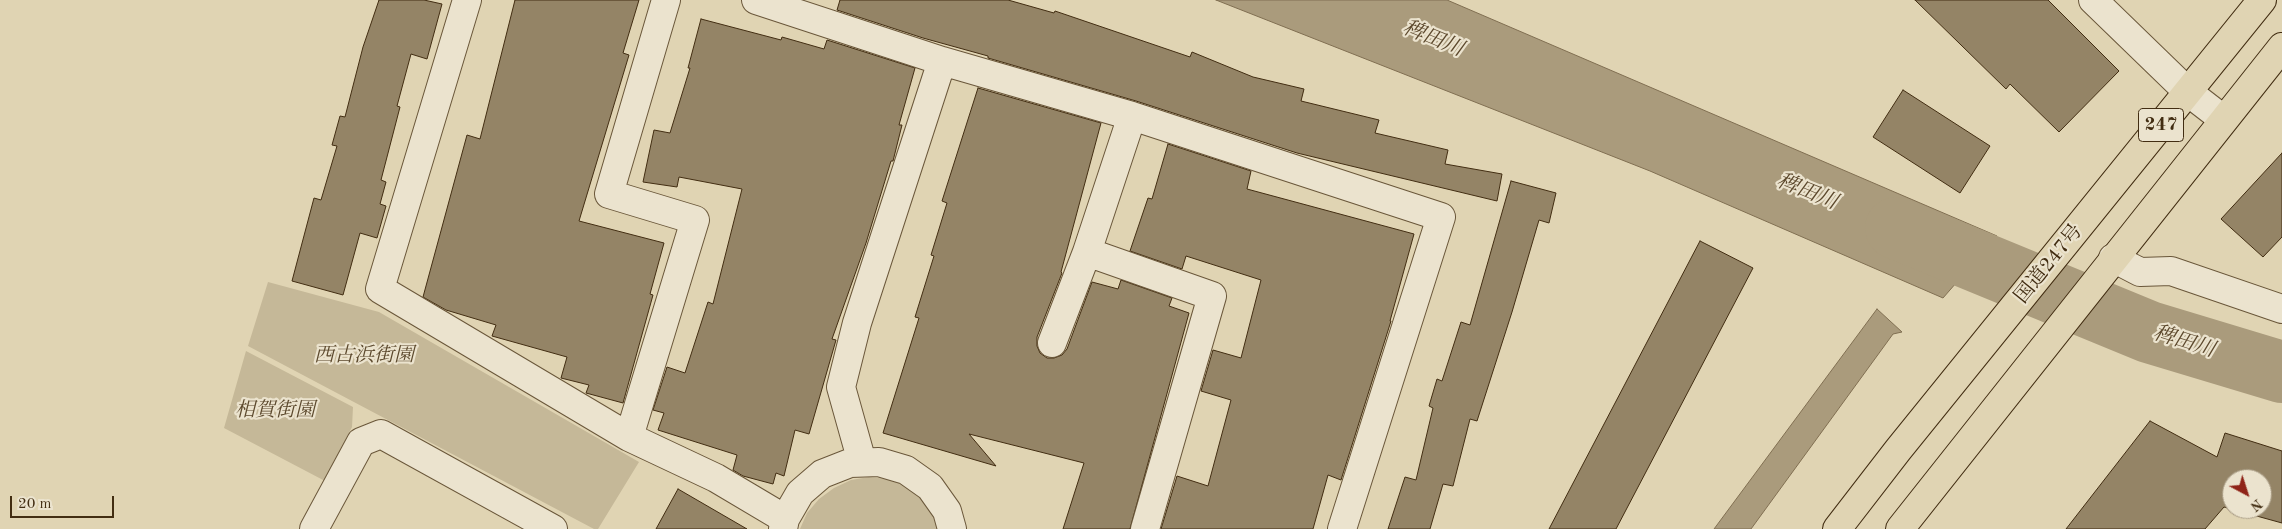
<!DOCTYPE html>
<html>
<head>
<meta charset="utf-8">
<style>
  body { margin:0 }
  #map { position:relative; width:2282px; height:529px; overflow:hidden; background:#e0d4b3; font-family:"Old Standard TT",serif }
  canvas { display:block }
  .north { position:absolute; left:2222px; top:469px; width:50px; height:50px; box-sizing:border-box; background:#ebe3ce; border:1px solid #a79a83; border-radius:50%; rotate:140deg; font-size:14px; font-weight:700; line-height:20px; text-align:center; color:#422d12 }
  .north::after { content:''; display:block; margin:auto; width:18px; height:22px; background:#8f2418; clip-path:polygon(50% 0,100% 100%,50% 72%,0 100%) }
  .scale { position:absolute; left:10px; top:496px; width:104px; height:22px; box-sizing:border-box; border:2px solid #422d12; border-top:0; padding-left:6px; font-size:15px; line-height:18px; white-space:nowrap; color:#422d12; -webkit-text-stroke:4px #ebe3ce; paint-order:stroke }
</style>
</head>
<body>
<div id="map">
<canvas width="2282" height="529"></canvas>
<div class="north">N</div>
<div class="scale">20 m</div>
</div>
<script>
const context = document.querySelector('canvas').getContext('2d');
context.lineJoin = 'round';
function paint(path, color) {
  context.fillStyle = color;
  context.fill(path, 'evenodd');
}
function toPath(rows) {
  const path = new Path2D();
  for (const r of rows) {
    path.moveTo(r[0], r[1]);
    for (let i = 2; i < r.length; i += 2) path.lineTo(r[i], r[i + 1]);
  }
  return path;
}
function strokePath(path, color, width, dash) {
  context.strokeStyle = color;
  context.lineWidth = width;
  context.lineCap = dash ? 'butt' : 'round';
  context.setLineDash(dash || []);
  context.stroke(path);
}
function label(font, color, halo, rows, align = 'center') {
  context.font = font + ' "Old Standard TT","Noto Serif JP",serif';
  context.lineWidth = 4.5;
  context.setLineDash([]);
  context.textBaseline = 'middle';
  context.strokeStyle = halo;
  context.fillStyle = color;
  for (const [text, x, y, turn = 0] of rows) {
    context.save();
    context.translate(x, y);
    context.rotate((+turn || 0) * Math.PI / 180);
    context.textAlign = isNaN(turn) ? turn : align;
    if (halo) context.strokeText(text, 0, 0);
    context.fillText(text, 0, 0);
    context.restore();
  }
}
const green = toPath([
  [268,282,379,312,639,462,598,529,594,529,248,346],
  [246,351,353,407,352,427,325,481,224,428],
  [869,477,888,479,907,486,923,499,936,515,942,529,800,529,807,513,819,499,834,488,851,480]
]);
const water = toPath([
  [1216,0,1447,0,1997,236,1943,298,1650,171,1216,0],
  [1877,309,1902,332,1893,334,1751,529,1714,529,1877,309]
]);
const river = toPath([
  [1896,228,2149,332,2282,372]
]);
const building = toPath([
  [379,0,424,0,442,4,427,59,411,54,397,106,400,107,381,180,386,182,380,204,386,206,377,238,360,233,343,295,292,281,314,198,321,200,337,146,332,145,340,116,345,117,363,47,379,0],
  [515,0,639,0,623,53,629,55,579,221,664,243,650,294,653,295,623,403,586,393,589,385,561,378,567,357,492,336,496,325,446,310,423,297,467,135,480,139,515,0],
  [840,0,1008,0,1054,13,1055,11,1190,57,1192,52,1253,77,1304,89,1301,101,1379,120,1375,133,1448,150,1445,164,1502,174,1497,201,1297,153,1136,101,988,58,988,56,923,38,837,10,840,0],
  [1915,0,2048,0,2119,71,2059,132,2010,84,2006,89,1915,0],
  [701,19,781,40,782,37,824,49,827,40,915,68,899,125,902,125,893,161,891,161,866,243,832,339,836,340,809,434,795,430,784,476,776,473,773,484,743,476,733,470,737,455,658,430,664,413,653,410,667,367,685,373,708,302,713,304,742,189,679,177,677,187,643,182,654,130,670,133,690,68,688,68,701,19],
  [978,88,1101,123,1061,272,1062,273,1037,337,1037,346,1040,353,1047,358,1054,358,1062,355,1067,349,1092,282,1118,289,1121,280,1172,298,1169,306,1189,313,1130,529,1063,529,1084,463,969,434,996,466,883,433,919,318,915,317,934,256,931,255,947,203,942,201,978,88],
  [1903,90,1990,146,1960,193,1873,137,1903,90],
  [1168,144,1251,171,1247,189,1414,234,1390,321,1391,321,1341,480,1328,475,1313,529,1161,529,1177,476,1208,486,1231,400,1201,391,1213,350,1241,358,1261,280,1186,256,1182,269,1130,251,1148,198,1152,199,1168,144],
  [2282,153,2282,237,2263,257,2221,219,2282,153],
  [1511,181,1556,193,1549,223,1539,220,1512,312,1477,421,1470,419,1453,486,1443,484,1430,529,1388,529,1405,477,1416,480,1433,408,1429,406,1437,379,1442,381,1461,322,1470,325,1511,181],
  [1700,241,1753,268,1616,529,1549,529,1700,241],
  [2150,421,2217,457,2225,433,2282,451,2282,523,2224,507,2205,529,2066,529,2150,421],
  [2232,479,2262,479,2262,509,2232,509,2232,479],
  [678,489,747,529,656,529,678,489]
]);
const street = toPath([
  [467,0,380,289,629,437,716,478,785,519],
  [756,0,942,61,1132,116,1441,217,1342,529],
  [2093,0,2188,92,2223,119],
  [1132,116,1087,252,1212,296,1145,529],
  [2113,258,2140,272,2171,271,2282,309],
  [1052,343,1087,252],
  [629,437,695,220,609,194,666,0],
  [862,462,841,387,857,323,942,61],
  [314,529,361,442,381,434,553,529],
  [783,529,785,519,800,493,822,474,850,463,879,462,906,470,930,487,947,511,952,529]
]);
const highway = toPath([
  [1837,529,1898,450,2262,0],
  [1900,529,2282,47]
]);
const shields = [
  [2161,125,45]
];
const shieldNames = [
  ["247",2161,125]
];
const streetNames = [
  ["国道247号",2049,264,-51]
];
const parkNames = [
  ["西古浜街園",364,356],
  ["相賀街園",275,411]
];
const waterNames = [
  ["稗田川",1433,39,22],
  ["稗田川",1807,192,22],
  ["稗田川",2184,342,17]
];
paint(green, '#c5b898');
paint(water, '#aa9b7c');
strokePath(water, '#806f52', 1);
strokePath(river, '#aa9b7c', 62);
paint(building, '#948466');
strokePath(building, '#422d12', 1);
strokePath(street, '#6a573a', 30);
strokePath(highway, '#422d12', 30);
strokePath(street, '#ebe3ce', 28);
strokePath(highway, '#e0d4b3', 28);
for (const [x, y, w] of shields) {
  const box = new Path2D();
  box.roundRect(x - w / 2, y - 16.5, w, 33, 4);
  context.fillStyle = '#ebe3ce';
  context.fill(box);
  strokePath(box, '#422d12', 1);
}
label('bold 19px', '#422d12', null, shieldNames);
label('20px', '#422d12', '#ebe3ce', streetNames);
label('italic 20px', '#5c492d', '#ebe3ce', parkNames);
label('italic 21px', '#5c482c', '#ebe3ce', waterNames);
</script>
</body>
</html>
